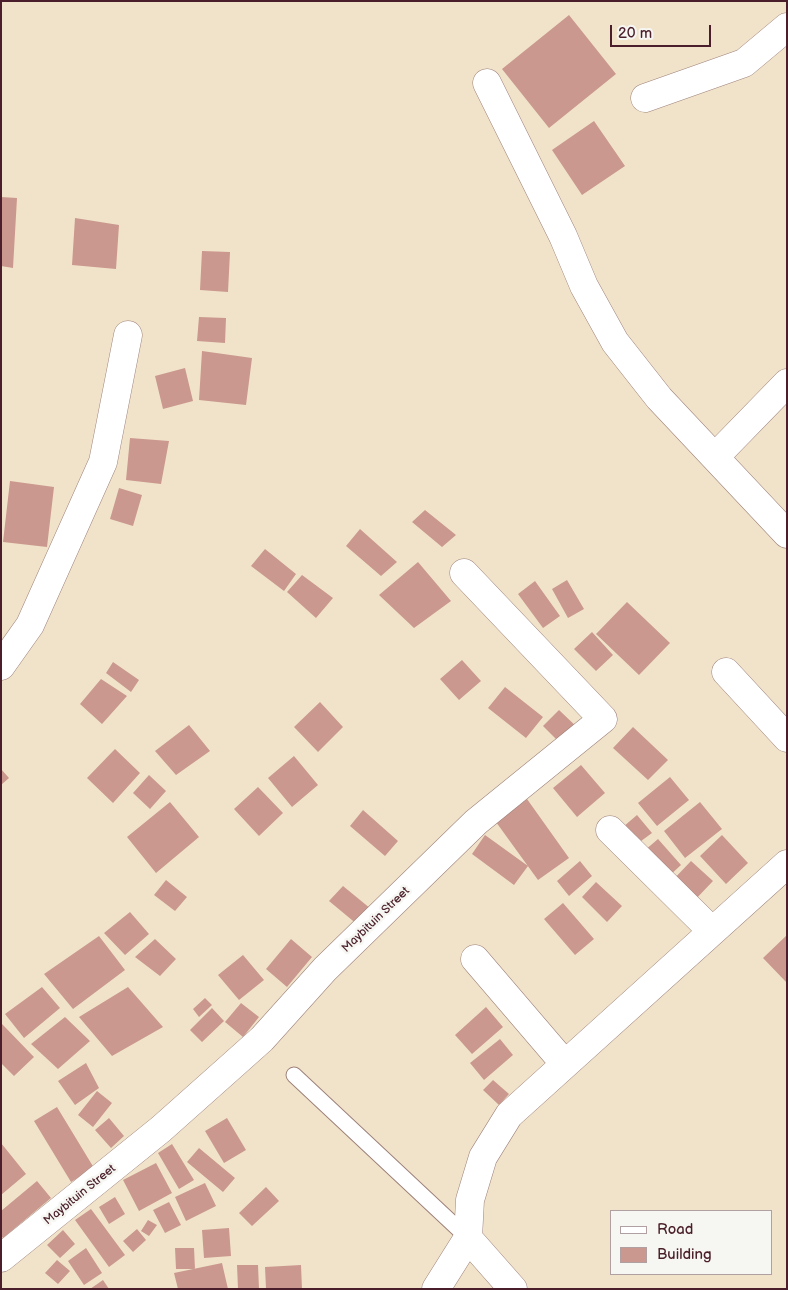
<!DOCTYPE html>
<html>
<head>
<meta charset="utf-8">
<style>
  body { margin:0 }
  #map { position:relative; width:788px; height:1290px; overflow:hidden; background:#f1e3ca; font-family:"Balsamiq Sans",sans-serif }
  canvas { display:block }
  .frame { position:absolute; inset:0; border:2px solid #4a1f2b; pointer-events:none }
  .legend { position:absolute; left:610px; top:1210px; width:162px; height:65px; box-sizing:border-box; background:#f6f6f2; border:1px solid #b1a0a2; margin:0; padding:6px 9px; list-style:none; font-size:15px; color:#4a1f2b }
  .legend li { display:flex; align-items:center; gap:10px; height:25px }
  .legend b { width:25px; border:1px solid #b1a0a2 }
  .scale { position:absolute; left:610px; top:25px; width:101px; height:22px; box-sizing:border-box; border:2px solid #4a1f2b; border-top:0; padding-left:6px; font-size:15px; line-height:18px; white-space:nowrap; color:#4a1f2b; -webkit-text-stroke:4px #f6f6f2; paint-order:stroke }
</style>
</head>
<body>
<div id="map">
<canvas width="788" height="1290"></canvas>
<div class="frame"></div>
<ul class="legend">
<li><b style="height:6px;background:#fff"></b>Road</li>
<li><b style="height:14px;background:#ca988e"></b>Building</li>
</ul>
<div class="scale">20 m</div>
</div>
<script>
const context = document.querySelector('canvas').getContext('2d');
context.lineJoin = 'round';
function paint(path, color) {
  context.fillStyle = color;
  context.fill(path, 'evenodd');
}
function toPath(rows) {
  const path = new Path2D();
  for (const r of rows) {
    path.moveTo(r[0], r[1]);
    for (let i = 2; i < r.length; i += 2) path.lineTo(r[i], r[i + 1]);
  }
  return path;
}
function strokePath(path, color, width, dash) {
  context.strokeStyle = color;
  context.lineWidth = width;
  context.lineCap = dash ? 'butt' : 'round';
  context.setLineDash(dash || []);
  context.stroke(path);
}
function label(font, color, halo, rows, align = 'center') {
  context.font = font + ' "Balsamiq Sans",sans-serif';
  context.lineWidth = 5;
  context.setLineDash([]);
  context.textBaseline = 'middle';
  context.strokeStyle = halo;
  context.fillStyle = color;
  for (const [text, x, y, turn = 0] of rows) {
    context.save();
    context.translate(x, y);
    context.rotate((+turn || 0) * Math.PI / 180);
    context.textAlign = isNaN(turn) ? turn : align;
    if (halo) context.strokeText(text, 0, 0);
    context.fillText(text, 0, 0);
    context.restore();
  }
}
const building = toPath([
  [569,15,616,74,549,128,502,69],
  [594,121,625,166,582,195,552,150],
  [1,197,17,198,13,268,1,266],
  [75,218,119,225,116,269,72,265],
  [202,251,230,252,228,292,200,290],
  [199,317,226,318,225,343,197,341],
  [202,351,252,358,246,405,199,400],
  [185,368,193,401,163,409,155,376],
  [130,438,169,441,161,484,126,480],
  [10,481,54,487,47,547,3,542],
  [119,488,142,495,133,526,110,519],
  [425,510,456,535,442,547,412,522],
  [360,529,397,562,381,576,346,546],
  [265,549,296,574,284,591,251,566],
  [418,562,451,601,414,628,379,595],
  [302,575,333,598,316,618,287,592],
  [567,580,584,609,568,618,552,589],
  [535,581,560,616,543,628,518,594],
  [627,602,670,643,639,675,596,634],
  [592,632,613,655,596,671,574,649],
  [462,660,481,681,459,700,440,679],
  [113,662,139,680,131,692,106,673],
  [101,679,127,696,102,724,80,704],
  [505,687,543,717,526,738,488,708],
  [320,702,343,727,318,752,294,727],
  [559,710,579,729,563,746,543,726],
  [189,725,210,751,176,775,155,751],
  [633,727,668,760,648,780,613,748],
  [115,749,140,773,113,803,87,778],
  [294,756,318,785,292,807,268,778],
  [581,765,605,793,577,817,553,788],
  [1,769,9,778,1,785],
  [149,775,166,791,150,809,133,793],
  [670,777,689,800,657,826,638,803],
  [258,787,283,813,259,836,234,809],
  [527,799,569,858,538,880,496,822],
  [170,802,199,837,156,873,127,837],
  [700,802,722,829,685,858,664,831],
  [363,810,398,841,385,856,350,826],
  [637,815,652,833,637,844,623,827],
  [485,835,528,866,514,885,472,854],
  [722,835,748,863,726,884,700,856],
  [658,839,681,865,668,877,644,851],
  [580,861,592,876,569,896,557,881],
  [691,861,713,881,693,902,671,882],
  [166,880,187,897,175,911,154,895],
  [596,882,622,906,607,922,582,897],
  [343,886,371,909,358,925,329,901],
  [563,903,594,939,575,955,544,919],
  [130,912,149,934,125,955,104,933],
  [787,935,787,983,763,958],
  [99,936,125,970,73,1009,44,974],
  [155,939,176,959,160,976,135,957],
  [291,939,312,957,287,987,266,969],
  [243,955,264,980,239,1000,218,975],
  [42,987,60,1008,24,1038,5,1014],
  [128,987,163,1027,112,1056,79,1017],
  [205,998,212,1005,199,1017,193,1009],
  [241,1003,259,1017,243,1037,225,1022],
  [486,1007,503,1027,472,1054,455,1035],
  [212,1008,224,1021,202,1042,190,1030],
  [65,1017,90,1041,58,1069,31,1044],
  [2,1024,34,1057,14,1076,1,1063],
  [500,1039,513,1055,484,1080,470,1063],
  [86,1063,99,1088,75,1105,58,1081],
  [493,1080,509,1094,499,1105,483,1090],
  [97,1091,112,1103,93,1127,78,1115],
  [57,1107,94,1168,71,1182,34,1121],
  [109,1118,124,1136,111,1148,95,1130],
  [227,1118,246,1150,224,1163,205,1131],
  [1,1143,26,1174,1,1195],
  [172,1144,194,1180,179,1189,158,1153],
  [199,1148,235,1178,223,1192,187,1162],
  [156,1163,172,1193,139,1211,123,1180],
  [37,1181,51,1198,3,1238,1,1236,1,1211],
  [205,1183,216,1206,186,1221,175,1197],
  [266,1187,279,1201,252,1226,239,1213],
  [115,1197,125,1214,109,1224,99,1207],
  [169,1202,181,1225,165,1233,153,1210],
  [91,1209,125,1255,109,1267,75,1220],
  [148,1220,157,1225,149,1236,141,1231],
  [229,1228,231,1256,204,1258,202,1230],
  [137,1229,146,1240,133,1252,123,1241],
  [63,1230,75,1244,60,1258,47,1245],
  [86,1248,102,1273,84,1285,68,1261],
  [175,1248,194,1248,195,1269,176,1269],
  [57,1260,70,1271,58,1284,45,1273],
  [222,1263,228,1289,178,1289,174,1273],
  [237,1265,258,1265,259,1289,238,1289],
  [301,1265,302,1289,266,1289,265,1267],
  [103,1280,109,1289,90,1289]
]);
const lane = toPath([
  [294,1075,468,1238]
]);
const street = toPath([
  [487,83,563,236,584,286,615,342,659,398,787,534],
  [645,98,744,63,787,27],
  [715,457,787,383],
  [1,666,30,625,103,462,128,335],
  [726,672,787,738],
  [610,830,712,931],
  [475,959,564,1063],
  [468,1238,513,1289],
  [1,1258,161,1129,234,1064,262,1039,325,969,476,822,603,719,464,573],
  [436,1289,468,1238,470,1200,483,1157,509,1115,787,864]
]);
const streetNames = [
  ["Maybituin Street",376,920,-44],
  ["Maybituin Street",80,1195,-39]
];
paint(building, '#ca988e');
strokePath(lane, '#9e817a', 17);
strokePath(street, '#9e817a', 29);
strokePath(lane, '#fff', 15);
strokePath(street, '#fff', 28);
label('12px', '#4a1f2b', '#f6f6f2', streetNames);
</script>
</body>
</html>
